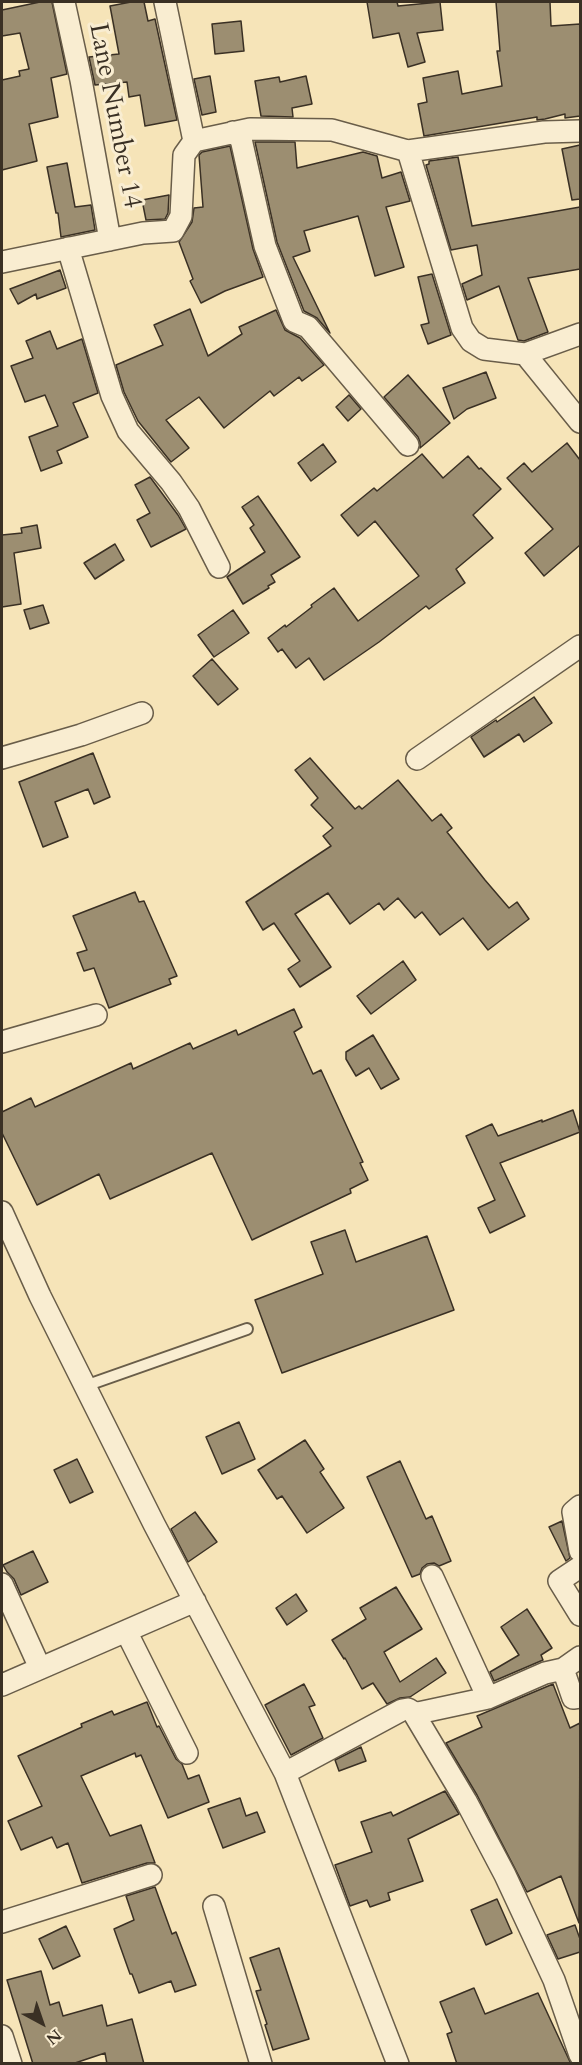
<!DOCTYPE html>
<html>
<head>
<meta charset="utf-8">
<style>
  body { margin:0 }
  #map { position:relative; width:582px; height:2065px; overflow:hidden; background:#f6e4b8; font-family:Cardo,serif }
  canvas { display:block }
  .frame { position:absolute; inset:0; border:3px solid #3a3024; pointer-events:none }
  .north { position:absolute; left:12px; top:1993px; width:60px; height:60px; -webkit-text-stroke:4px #f9edd1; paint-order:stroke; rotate:140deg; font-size:16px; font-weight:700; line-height:24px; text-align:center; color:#3a3024 }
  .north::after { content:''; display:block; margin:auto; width:21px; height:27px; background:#3a3024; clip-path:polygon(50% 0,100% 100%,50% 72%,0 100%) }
</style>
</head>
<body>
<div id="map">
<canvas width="582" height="2065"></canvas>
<div class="frame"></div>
<div class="north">N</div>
</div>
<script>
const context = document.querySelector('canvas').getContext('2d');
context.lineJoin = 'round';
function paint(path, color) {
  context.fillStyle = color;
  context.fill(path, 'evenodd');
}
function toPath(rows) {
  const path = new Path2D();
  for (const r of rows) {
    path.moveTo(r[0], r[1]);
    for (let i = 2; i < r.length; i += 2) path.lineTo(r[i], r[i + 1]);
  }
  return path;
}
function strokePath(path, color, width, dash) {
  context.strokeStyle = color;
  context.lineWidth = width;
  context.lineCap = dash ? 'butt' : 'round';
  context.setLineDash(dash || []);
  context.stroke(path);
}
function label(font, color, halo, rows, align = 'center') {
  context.font = font + ' Cardo,serif';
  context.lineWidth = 6;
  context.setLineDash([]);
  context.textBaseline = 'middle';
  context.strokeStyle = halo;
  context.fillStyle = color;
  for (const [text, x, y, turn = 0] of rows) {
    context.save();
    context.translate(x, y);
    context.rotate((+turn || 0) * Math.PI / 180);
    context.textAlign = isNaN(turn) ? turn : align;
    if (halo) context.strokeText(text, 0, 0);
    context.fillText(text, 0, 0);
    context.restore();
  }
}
const building = toPath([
  [40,2,52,2,67,74,51,78,58,117,29,124,37,161,2,170,2,80,20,76,19,71,29,69,20,33,2,36,2,10,40,2],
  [131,2,144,2,148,21,155,19,177,120,145,126,140,95,129,97,127,82,95,85,89,57,119,54,110,6,131,2],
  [367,2,397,2,398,6,440,2,443,30,417,33,425,62,408,67,399,33,373,38,367,2],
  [496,2,550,2,551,26,580,24,580,116,565,118,565,114,545,119,537,120,537,117,424,136,418,104,427,102,423,78,458,71,462,94,502,86,497,51,500,51,496,2],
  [241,21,244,51,215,54,212,24,241,21],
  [210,76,216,112,202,115,194,79,210,76],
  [306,76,312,104,292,108,293,117,261,116,255,81,279,77,280,82,306,76],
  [255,142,295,142,297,168,363,152,377,156,382,178,401,172,410,201,386,207,404,267,375,276,358,216,304,231,310,251,293,257,330,333,317,318,304,311,277,242,255,142],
  [580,145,580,199,572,200,562,149,580,145],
  [230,146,253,249,263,277,225,291,201,303,190,281,193,279,179,242,192,222,194,208,203,207,199,155,202,152,230,146],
  [458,157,472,226,580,207,580,269,528,278,548,332,524,341,518,340,499,286,467,300,462,284,482,275,477,245,451,250,426,165,429,164,429,161,458,157],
  [67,163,75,207,91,205,95,230,61,237,58,213,56,213,47,167,67,163],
  [169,195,168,213,165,219,146,220,142,200,169,195],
  [60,270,66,288,37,299,36,294,18,304,10,289,60,270],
  [432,274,451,335,428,344,421,325,429,323,418,277,432,274],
  [190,309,208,356,242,334,239,327,276,310,285,330,300,338,324,365,302,381,299,377,274,396,270,391,224,428,199,397,166,420,189,448,171,462,138,421,124,392,116,365,163,345,154,325,190,309],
  [50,331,57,349,82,339,98,393,73,403,88,437,57,451,62,463,41,471,29,437,58,426,45,395,25,402,11,366,33,358,26,341,50,331],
  [486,372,496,398,467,409,454,419,443,388,486,372],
  [408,375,450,423,420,448,420,442,418,437,384,397,408,375],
  [349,395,361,409,348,421,336,407,349,395],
  [567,443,580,460,580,545,544,576,525,553,553,529,507,478,524,463,532,472,567,443],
  [323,444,336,462,311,481,298,463,323,444],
  [422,454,443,478,468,456,479,469,481,468,501,489,473,515,493,538,456,569,465,583,429,609,426,606,379,642,324,680,309,658,296,668,282,649,278,652,268,638,285,625,286,627,312,607,311,605,334,588,358,621,419,576,375,521,358,536,341,515,374,488,377,491,422,454],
  [150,477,178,515,186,529,151,547,137,520,150,513,135,485,150,477],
  [258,496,300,557,271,575,275,582,268,586,269,588,243,604,227,577,265,552,250,528,254,525,242,507,258,496],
  [37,525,41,548,14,553,21,604,2,607,2,535,22,533,21,528,37,525],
  [115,544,124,560,95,579,84,563,115,544],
  [43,605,49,623,30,629,24,610,43,605],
  [233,610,249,633,214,657,198,635,233,610],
  [212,659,238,689,218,705,193,676,212,659],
  [534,697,552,723,524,742,519,734,484,757,471,737,496,720,497,722,534,697],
  [93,753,110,797,94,804,88,789,55,802,68,837,43,847,19,782,93,753],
  [310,758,355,809,359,806,362,809,398,780,432,821,441,814,452,828,447,832,485,880,509,908,517,902,529,919,488,950,463,918,440,935,422,912,415,918,398,898,384,910,379,903,350,924,328,893,295,914,331,967,300,987,288,969,300,961,274,923,263,930,246,902,331,846,323,836,333,828,311,805,318,798,295,770,310,758],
  [135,892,139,902,144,901,177,976,169,979,171,984,109,1008,94,968,84,971,77,953,87,950,73,916,135,892],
  [403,961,416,980,371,1014,357,996,403,961],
  [294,1009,302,1027,294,1032,313,1074,321,1070,363,1162,360,1163,368,1180,350,1189,351,1193,252,1240,212,1153,110,1199,99,1174,37,1205,2,1133,2,1112,31,1098,35,1107,131,1063,133,1069,190,1043,193,1049,236,1030,238,1035,294,1009],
  [373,1035,399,1079,381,1089,369,1068,356,1076,346,1059,346,1052,373,1035],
  [573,1110,580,1132,500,1163,525,1216,490,1233,478,1208,495,1200,466,1136,492,1124,498,1136,542,1120,542,1122,573,1110],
  [345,1230,356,1262,427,1236,454,1310,282,1373,255,1300,323,1274,311,1242,345,1230],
  [239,1422,255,1459,222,1474,206,1437,239,1422],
  [305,1440,324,1469,320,1472,344,1508,307,1533,282,1496,277,1499,258,1470,305,1440],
  [77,1459,93,1492,70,1503,54,1470,77,1459],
  [400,1461,426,1519,432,1516,451,1561,439,1566,434,1563,427,1564,422,1568,420,1574,412,1577,367,1477,400,1461],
  [195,1512,217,1542,188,1562,171,1529,195,1512],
  [562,1521,570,1558,566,1561,549,1527,562,1521],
  [33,1551,48,1582,21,1595,14,1579,7,1572,3,1565,33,1551],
  [396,1587,422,1629,384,1652,400,1682,436,1658,446,1673,410,1697,400,1698,387,1704,373,1683,362,1689,345,1658,344,1659,332,1640,366,1619,360,1608,396,1587],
  [296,1594,307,1611,287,1625,276,1608,296,1594],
  [527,1609,552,1648,541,1655,543,1660,494,1681,490,1672,519,1655,501,1627,527,1609],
  [304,1684,315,1705,309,1707,323,1738,291,1755,265,1705,304,1684],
  [553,1684,570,1728,580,1723,579,1923,561,1876,527,1892,477,1795,446,1743,482,1727,477,1716,553,1684],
  [147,1702,157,1727,159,1726,176,1759,182,1764,188,1779,199,1775,209,1802,168,1818,141,1755,136,1757,135,1753,81,1776,110,1836,141,1825,155,1863,147,1863,82,1883,68,1843,57,1848,52,1837,21,1850,8,1821,42,1806,18,1756,82,1727,81,1724,112,1711,114,1715,147,1702],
  [361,1747,366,1761,339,1771,335,1760,361,1747],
  [445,1791,459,1814,408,1839,423,1881,388,1893,390,1900,370,1907,367,1900,350,1906,335,1865,372,1852,361,1822,391,1812,393,1816,445,1791],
  [240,1798,246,1816,257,1812,265,1832,223,1848,208,1809,240,1798],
  [155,1887,172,1934,176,1932,196,1985,175,1992,171,1981,139,1993,132,1974,130,1974,114,1929,134,1920,126,1896,155,1887],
  [497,1899,512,1933,486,1945,471,1910,497,1899],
  [575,1925,580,1939,580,1952,558,1959,547,1935,575,1925],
  [66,1926,80,1956,53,1969,39,1939,66,1926],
  [279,1948,309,2039,273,2050,265,2025,267,2024,256,1991,261,1990,250,1958,279,1948],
  [41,1971,50,2005,59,2002,63,2016,102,2005,107,2026,132,2019,144,2064,107,2064,105,2053,72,2064,33,2064,7,1980,41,1971],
  [474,1988,485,2014,538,1993,571,2064,457,2064,447,2034,452,2032,440,2002,474,1988]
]);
const lane = toPath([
  [85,1386,247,1329]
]);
const street = toPath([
  [64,2,81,80,110,240],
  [165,2,194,141],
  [233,132,241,139,265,246,294,321,308,327,408,445],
  [408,151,462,328,471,341,484,349,525,354,580,422],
  [68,248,112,396,128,431,171,482,189,508,219,567],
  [2,262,143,233,173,231,181,216,184,155,194,141,250,129,332,130,408,151,544,132,580,131],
  [525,354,580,334],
  [2,758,81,735,142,713],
  [417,759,580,646],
  [2,1042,96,1015],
  [2,1212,40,1296,154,1524,285,1773,398,2064],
  [580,1506,573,1512,580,1551],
  [580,1567,559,1581,580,1615],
  [432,1576,488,1698],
  [2,1584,40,1668],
  [126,1631,187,1753],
  [563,1669,573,1698,580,1697],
  [2,1685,195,1601],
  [413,1712,418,1713,488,1698,545,1673,563,1669,580,1657],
  [285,1773,402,1710,408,1709,413,1712,466,1801,505,1875,554,1980,580,2055],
  [214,1906,261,2064],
  [2,1922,151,1875],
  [2,2036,11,2064]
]);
const streetNames = [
  ["Lane Number 14",114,116,79]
];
paint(building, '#9c8e71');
strokePath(building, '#3a3024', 1.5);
strokePath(lane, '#695d49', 14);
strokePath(street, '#695d49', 24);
strokePath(lane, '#f9edd1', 10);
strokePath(street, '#f9edd1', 21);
label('26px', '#3a3024', '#f9edd1', streetNames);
</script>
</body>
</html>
